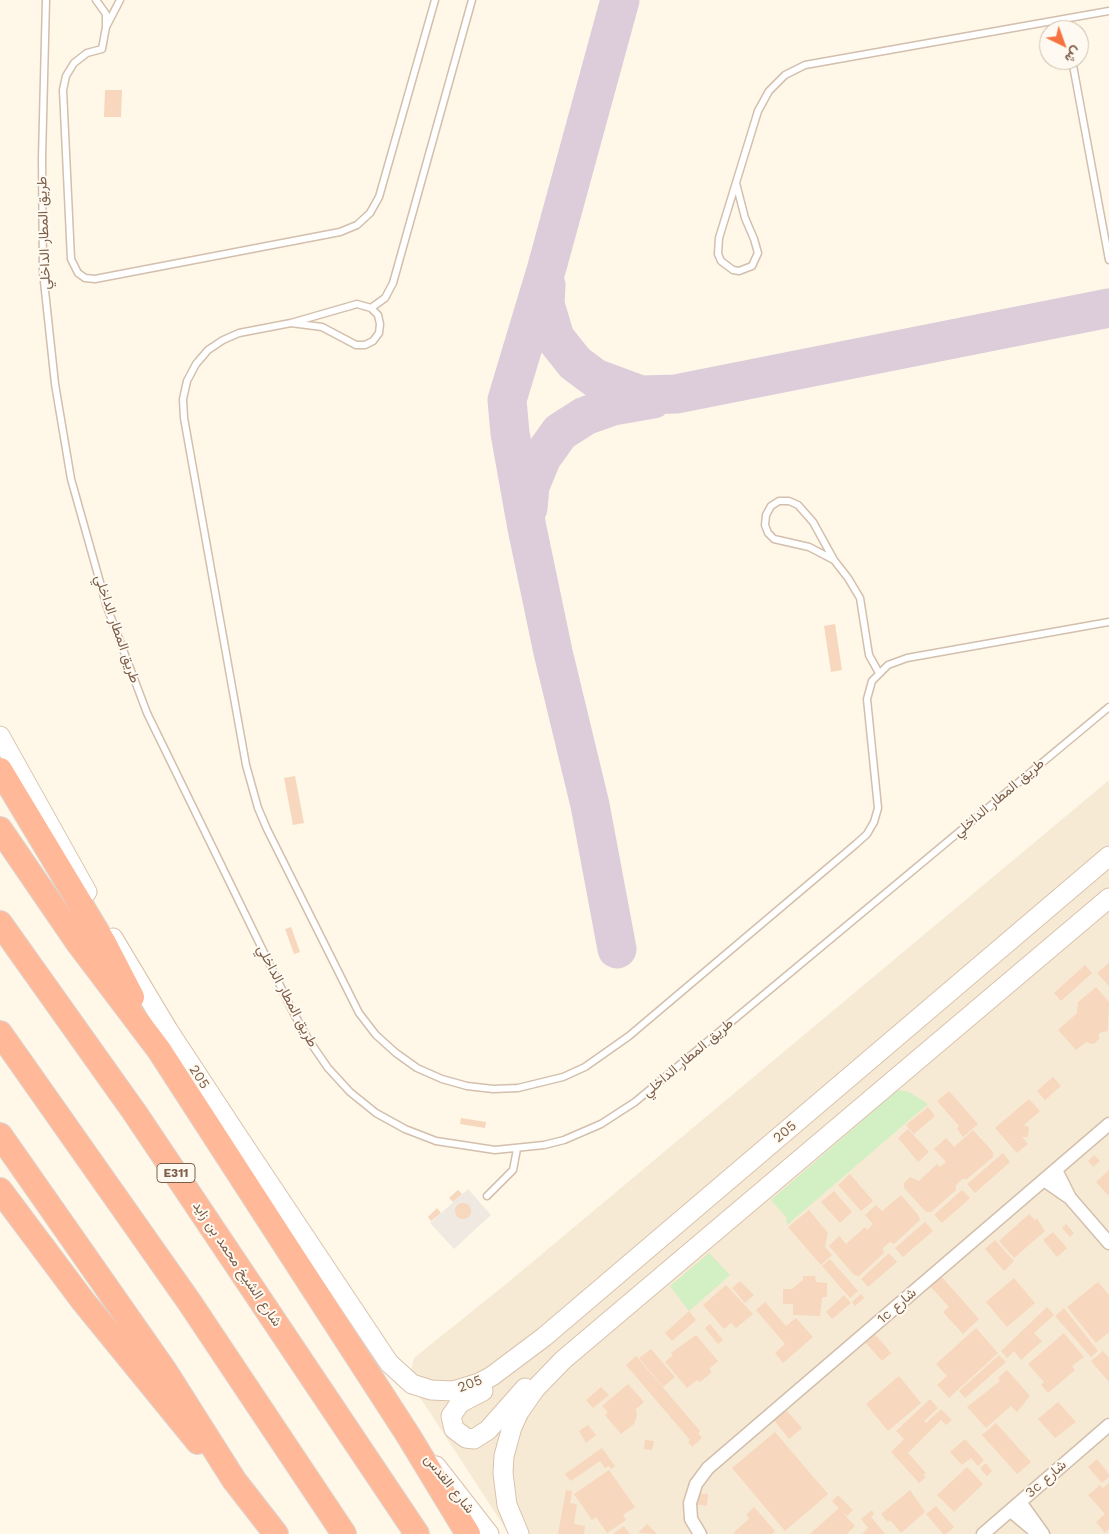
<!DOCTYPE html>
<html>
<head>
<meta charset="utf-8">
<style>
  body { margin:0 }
  #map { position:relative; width:1109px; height:1534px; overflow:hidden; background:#fff7e8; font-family:"Work Sans",Vazirmatn,sans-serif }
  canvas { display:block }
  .north { position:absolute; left:1039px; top:20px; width:50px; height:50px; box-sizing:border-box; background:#fffaf1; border:1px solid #cbbcad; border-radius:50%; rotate:138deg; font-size:14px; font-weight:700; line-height:20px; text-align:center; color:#7d5e48 }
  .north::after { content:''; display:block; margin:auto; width:18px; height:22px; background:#f57341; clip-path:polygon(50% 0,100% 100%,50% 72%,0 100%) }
</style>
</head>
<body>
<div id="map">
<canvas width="1109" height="1534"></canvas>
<div class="north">ش</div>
</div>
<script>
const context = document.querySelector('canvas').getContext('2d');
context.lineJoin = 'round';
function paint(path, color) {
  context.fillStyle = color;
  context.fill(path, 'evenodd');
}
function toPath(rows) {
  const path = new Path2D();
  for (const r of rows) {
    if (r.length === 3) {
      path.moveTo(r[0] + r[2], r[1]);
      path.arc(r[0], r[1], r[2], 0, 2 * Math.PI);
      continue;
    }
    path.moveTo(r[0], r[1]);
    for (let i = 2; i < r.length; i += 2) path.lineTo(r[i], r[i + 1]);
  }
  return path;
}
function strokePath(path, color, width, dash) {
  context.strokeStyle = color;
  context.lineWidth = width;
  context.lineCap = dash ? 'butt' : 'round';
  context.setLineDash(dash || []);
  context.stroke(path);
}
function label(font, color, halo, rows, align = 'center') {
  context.font = font + ' "Work Sans",Vazirmatn,sans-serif';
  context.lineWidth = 4;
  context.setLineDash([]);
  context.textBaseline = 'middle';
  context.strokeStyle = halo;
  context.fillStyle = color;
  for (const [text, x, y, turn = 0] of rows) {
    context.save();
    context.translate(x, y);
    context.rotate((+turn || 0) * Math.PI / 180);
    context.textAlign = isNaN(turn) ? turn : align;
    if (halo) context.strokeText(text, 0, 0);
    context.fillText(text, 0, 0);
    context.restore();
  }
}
const residential = toPath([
  [1109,780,1109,1534,509,1534,423,1402,408,1385,414,1358,506,1284]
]);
const industrial = toPath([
  [468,1189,491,1215,454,1249,430,1223]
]);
const green = toPath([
  [898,1090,909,1092,928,1104,787,1225,786,1217,771,1200],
  [709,1253,730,1275,689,1311,670,1286]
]);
const taxiway = toPath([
  [546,285,545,304,555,338,575,363,595,378,641,395,676,394,1109,308],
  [528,508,530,486,542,457,560,432,585,416,613,406,653,399],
  [617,949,590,805,553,652,527,528,510,433,507,400,547,267,620,0]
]);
const building = toPath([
  [105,90,122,90,121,117,104,117],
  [835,624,842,670,831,672,824,626],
  [295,776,304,823,293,825,284,778],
  [291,927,300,952,294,954,285,929],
  [1109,963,1109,986,1097,973],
  [1085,965,1092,973,1061,1001,1054,993],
  [1096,987,1109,1002,1108,1031,1099,1033,1099,1039,1095,1043,1091,1044,1086,1042,1076,1050,1058,1030,1077,1013,1078,1002],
  [1053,1077,1061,1086,1045,1100,1037,1091],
  [949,1091,978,1124,963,1137,957,1129,959,1126,937,1101],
  [1029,1099,1040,1111,1024,1125,1029,1127,1028,1137,1022,1137,1028,1144,1017,1153,995,1128],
  [928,1107,935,1116,914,1134,906,1125],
  [461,1118,486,1122,485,1128,460,1124],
  [908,1129,929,1152,918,1162,898,1138],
  [973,1130,993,1152,993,1157,967,1179,962,1179,956,1185,956,1190,931,1212,926,1212,904,1188,904,1183,910,1177,919,1181,937,1164,940,1167,946,1162,934,1149,946,1138,954,1147],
  [1003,1153,1010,1162,975,1193,967,1184],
  [1094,1155,1100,1161,1093,1167,1088,1161],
  [1109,1170,1109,1194,1108,1195,1096,1182],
  [850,1174,873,1201,861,1211,838,1185],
  [458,1190,462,1194,453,1202,449,1198],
  [962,1190,970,1198,942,1223,934,1215],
  [834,1191,852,1212,840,1223,821,1202],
  [901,1195,919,1216,920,1220,894,1244,890,1242,883,1248,884,1253,859,1276,854,1275,829,1246,839,1236,846,1244,865,1227,867,1230,873,1224,865,1215,876,1205,882,1211],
  [463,1211,8],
  [437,1208,441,1213,431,1221,428,1217],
  [809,1210,828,1233,825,1247,832,1255,821,1265,788,1227],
  [1029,1214,1035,1220,1037,1218,1045,1231,1014,1258,999,1241],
  [925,1222,933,1231,903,1257,895,1248],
  [1066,1224,1074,1233,1070,1237,1062,1228],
  [1053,1232,1067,1248,1057,1257,1043,1240],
  [995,1240,1014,1261,1004,1271,985,1249],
  [889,1253,897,1262,868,1287,861,1279],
  [830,1259,858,1291,850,1298,822,1266],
  [803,1276,815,1276,816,1282,827,1283,827,1297,822,1297,820,1316,793,1315,793,1304,783,1304,783,1289,792,1289,803,1280],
  [941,1276,979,1319,963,1334,943,1312,949,1307,930,1286],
  [1014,1278,1035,1303,1007,1327,986,1302],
  [740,1281,754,1295,745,1303,732,1288],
  [1098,1282,1109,1295,1109,1332,1096,1343,1067,1307],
  [726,1285,753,1314,736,1328,731,1323,724,1329,703,1305],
  [861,1294,864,1298,855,1306,852,1302],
  [844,1295,851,1303,832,1319,826,1312],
  [765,1302,786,1326,796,1318,813,1337,783,1363,775,1353,785,1344,756,1310],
  [1047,1307,1054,1315,1034,1333,1042,1341,1021,1360,1014,1351,1007,1358,1001,1351],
  [1064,1308,1098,1351,1091,1357,1055,1316],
  [689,1311,696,1320,672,1341,665,1333],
  [710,1324,723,1340,718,1344,705,1328],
  [976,1328,998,1353,949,1398,937,1385,947,1376,936,1364],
  [873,1332,891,1353,882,1361,864,1341],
  [1064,1333,1084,1357,1072,1366,1075,1370,1048,1393,1041,1385,1044,1382,1028,1364],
  [696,1335,718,1361,709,1369,712,1372,700,1382,697,1380,687,1388,665,1362,673,1355,671,1353],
  [651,1349,675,1377,663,1387,639,1358],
  [1103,1351,1109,1358,1109,1382,1091,1361],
  [999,1355,1006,1362,965,1398,959,1391],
  [636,1356,700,1431,698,1433,702,1438,692,1447,688,1442,690,1440,626,1365],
  [1007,1370,1030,1396,1017,1412,1011,1406,986,1428,967,1407,1000,1381,998,1378],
  [899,1376,921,1403,888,1431,866,1404],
  [628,1384,644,1402,636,1409,637,1416,634,1424,621,1434,605,1415,608,1412,602,1406],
  [601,1387,609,1395,593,1408,586,1400],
  [930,1399,938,1408,924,1421,926,1423,941,1409,952,1420,946,1425,941,1420,908,1453,926,1473,923,1475,926,1477,919,1483,891,1452,904,1439,896,1431],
  [1058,1402,1076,1422,1055,1438,1038,1419],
  [786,1410,802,1428,789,1439,774,1420],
  [996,1423,1031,1462,1017,1474,982,1435],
  [588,1425,596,1435,586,1443,579,1431],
  [775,1432,828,1494,785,1531,732,1468],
  [965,1439,984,1460,978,1466,971,1458,962,1465,950,1452],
  [645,1440,654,1441,652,1450,644,1449],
  [602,1448,615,1466,611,1469,609,1466,605,1468,600,1461,571,1481,565,1474],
  [1097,1459,1109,1474,1109,1477,1102,1483,1088,1467],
  [986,1463,992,1471,987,1476,980,1468],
  [967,1467,983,1484,954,1512,937,1495],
  [609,1470,635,1507,623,1515,626,1520,607,1533,596,1517,592,1520,574,1494],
  [1109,1483,1109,1529,1105,1533,1096,1522,1105,1514,1088,1495,1100,1485,1103,1488],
  [566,1490,572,1491,570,1503,577,1504,574,1524,585,1526,584,1534,558,1534],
  [910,1490,925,1512,901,1533,890,1520,888,1522,881,1514],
  [696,1493,708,1494,707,1506,694,1504],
  [838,1495,853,1510,847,1516,841,1511,855,1526,847,1534,810,1534,839,1508,832,1501],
  [936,1506,954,1527,946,1534,943,1534,926,1514],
  [754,1507,775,1531,772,1534,735,1534,733,1533,749,1519,746,1515],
  [872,1510,874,1514,871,1517,885,1534,862,1534,868,1528,861,1519],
  [647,1524,657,1534,638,1533],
  [624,1526,630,1534,613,1534]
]);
const lane = toPath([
  [46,0,42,158,43,272,55,384,71,479,107,607,147,713,292,1010,308,1039,328,1068,350,1092,376,1113,405,1129,436,1141,495,1150,544,1145,564,1140,601,1124,635,1102,1109,707],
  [96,0,106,14,106,25],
  [120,0,106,27,102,49,87,53,74,63,66,76,63,90,71,259,78,273,85,278,95,279,340,232,357,225,370,213,379,197,435,0],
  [1065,20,1066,30],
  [1072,60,1109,260],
  [736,183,745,218,754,239,758,253,752,266,739,271,733,270,721,261,718,254,719,238,758,111,769,91,785,75,805,65,1109,11],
  [371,308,385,298,393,283,472,0],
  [291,323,322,327,356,345,365,345,373,341,379,333,380,324,378,315,371,308,357,304,291,323,239,333,223,340,208,350,196,364,187,381,183,399,184,418,246,765,258,808,267,829,359,1013,376,1035,396,1053,417,1068,442,1079,467,1086,493,1089,518,1088,563,1077,585,1067,629,1036,856,844,867,834,874,822,878,808,867,699,872,681,888,665,907,658,1109,622],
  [834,560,809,547,774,539,768,533,765,525,766,515,771,506,779,501,789,501,798,505,813,522,834,560,848,578,860,598,869,655,879,673],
  [487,1196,513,1170,517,1149]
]);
const street = toPath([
  [1056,1170,1070,1198],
  [1044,1180,1070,1198,1109,1243],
  [1020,1502,1043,1534],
  [1011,1511,1037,1533],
  [700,1534,691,1519,690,1503,696,1484,708,1468,1109,1124],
  [983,1534,1109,1425]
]);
const secondary = toPath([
  [0,736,87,892],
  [113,938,168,1030,235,1132,389,1363,412,1384,431,1390,453,1391,479,1383,492,1376,544,1337,1109,856],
  [483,1391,460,1403,451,1416,454,1429,466,1438,474,1439,488,1430,525,1388],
  [436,1466,489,1534],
  [519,1534,507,1505,503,1473,504,1456,512,1427,519,1412,535,1389,563,1360,1109,898]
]);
const highway = toPath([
  [0,770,104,943,132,997],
  [0,829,78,943,159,1050,408,1435,468,1534],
  [0,923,135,1113,417,1534],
  [0,1033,190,1303,344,1534],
  [0,1135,165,1371,234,1480,276,1534],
  [0,1190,83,1301,198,1442]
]);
const shields = [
  [176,1173,38]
];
const shieldNames = [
  ["E311",176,1173]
];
const streetNames = [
  ["طريق المطار الداخلي",44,233,-92],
  ["طريق المطار الداخلي",117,629,71],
  ["طريق المطار الداخلي",999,798,-40],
  ["طريق المطار الداخلي",287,996,62],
  ["طريق المطار الداخلي",688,1058,-40],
  ["205",199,1077,57],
  ["205",785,1132,-40],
  ["شارع الشيخ محمد بن زايد",237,1264,56],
  ["1c شارع",897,1306,-41],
  ["205",470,1384,-20],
  ["3c شارع",1046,1479,-41],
  ["شارع القدس",449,1484,51]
];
paint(residential, '#f7ead5');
paint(industrial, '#efe9e2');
paint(green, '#d3efc4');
strokePath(taxiway, '#ddcdda', 39);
paint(building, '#f7d7bd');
strokePath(lane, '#d3bfac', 9);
strokePath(street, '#d3bfac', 15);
strokePath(secondary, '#d9c2ab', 21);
strokePath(highway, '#ddd5cf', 26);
strokePath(lane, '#fff', 6);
strokePath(street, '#fff', 12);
strokePath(secondary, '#fff', 19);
strokePath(highway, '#ffb999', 24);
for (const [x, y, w] of shields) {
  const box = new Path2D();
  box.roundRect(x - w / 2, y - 9.5, w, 19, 4);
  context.fillStyle = '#fffaf1';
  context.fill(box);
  strokePath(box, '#7d5e48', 1);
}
label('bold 12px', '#7d5e48', null, shieldNames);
label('14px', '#7d5e48', '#fffaf1', streetNames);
</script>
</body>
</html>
